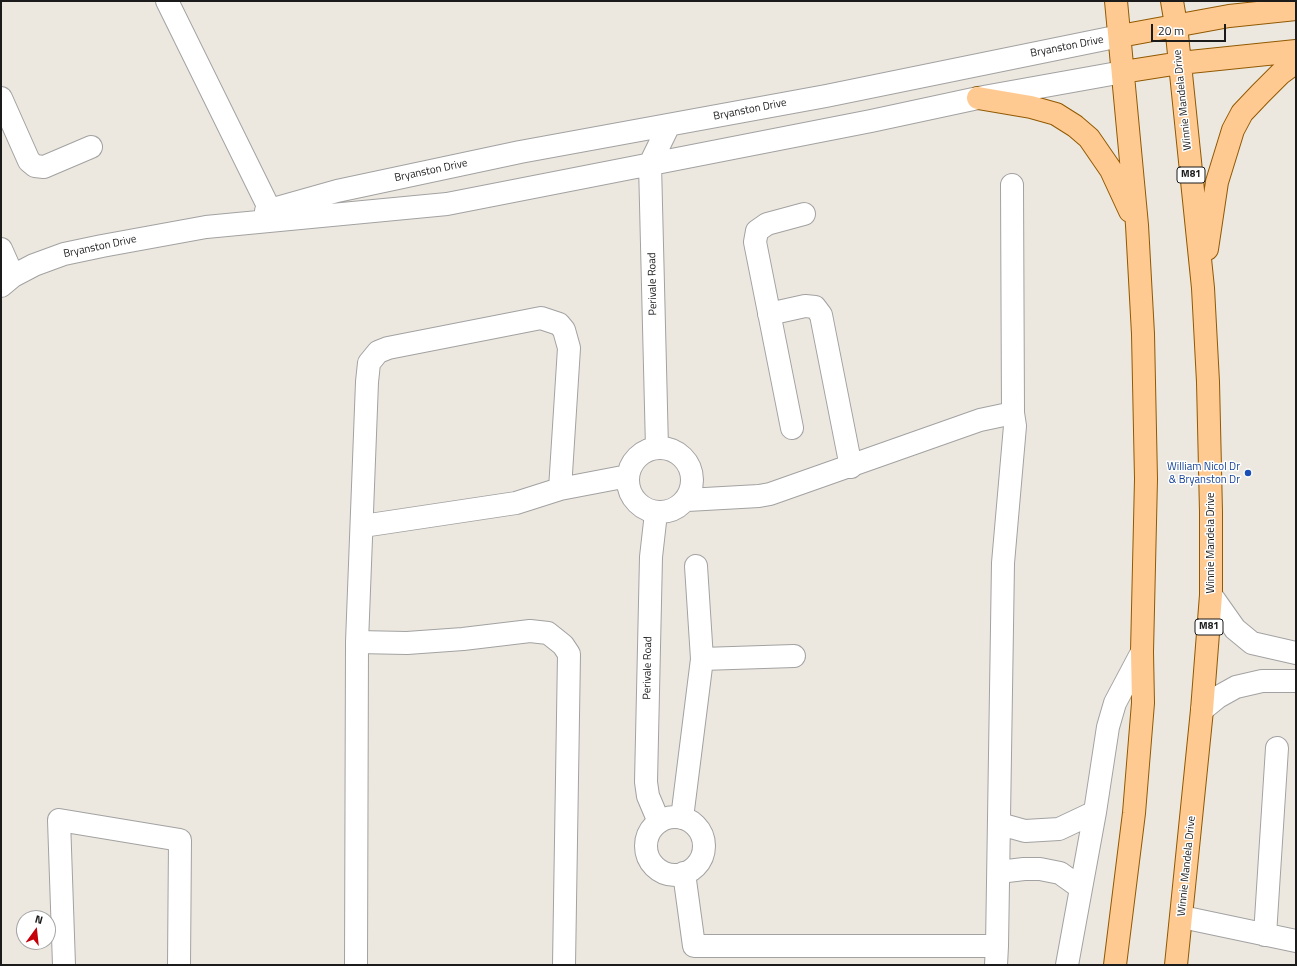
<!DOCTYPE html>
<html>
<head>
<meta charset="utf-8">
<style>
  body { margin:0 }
  #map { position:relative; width:1297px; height:966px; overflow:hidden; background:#ede8df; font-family:"Titillium Web",sans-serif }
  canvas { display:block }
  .frame { position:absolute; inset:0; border:2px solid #1b1b1b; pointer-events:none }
  .north { position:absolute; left:16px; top:910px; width:40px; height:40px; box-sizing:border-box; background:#fff; border:1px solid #a4a4a4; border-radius:50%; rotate:15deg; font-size:11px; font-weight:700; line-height:16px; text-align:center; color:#1b1b1b }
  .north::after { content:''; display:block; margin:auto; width:14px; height:18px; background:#c5000b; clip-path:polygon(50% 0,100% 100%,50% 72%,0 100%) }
  .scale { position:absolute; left:1151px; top:24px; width:75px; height:18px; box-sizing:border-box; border:2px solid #1b1b1b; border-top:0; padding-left:5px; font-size:12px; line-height:14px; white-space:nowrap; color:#1b1b1b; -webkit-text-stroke:3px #fff; paint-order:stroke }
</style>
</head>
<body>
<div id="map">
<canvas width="1297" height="966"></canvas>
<div class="frame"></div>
<div class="north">N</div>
<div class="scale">20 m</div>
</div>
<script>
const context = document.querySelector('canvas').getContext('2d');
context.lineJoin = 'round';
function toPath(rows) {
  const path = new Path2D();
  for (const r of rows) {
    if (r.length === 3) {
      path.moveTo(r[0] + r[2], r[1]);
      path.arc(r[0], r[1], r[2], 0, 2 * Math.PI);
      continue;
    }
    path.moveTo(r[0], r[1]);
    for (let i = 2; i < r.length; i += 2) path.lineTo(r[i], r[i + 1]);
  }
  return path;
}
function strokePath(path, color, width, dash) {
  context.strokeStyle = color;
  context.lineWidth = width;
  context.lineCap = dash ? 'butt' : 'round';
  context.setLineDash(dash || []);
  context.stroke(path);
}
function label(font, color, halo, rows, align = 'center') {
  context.font = font + ' "Titillium Web",sans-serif';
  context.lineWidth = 3;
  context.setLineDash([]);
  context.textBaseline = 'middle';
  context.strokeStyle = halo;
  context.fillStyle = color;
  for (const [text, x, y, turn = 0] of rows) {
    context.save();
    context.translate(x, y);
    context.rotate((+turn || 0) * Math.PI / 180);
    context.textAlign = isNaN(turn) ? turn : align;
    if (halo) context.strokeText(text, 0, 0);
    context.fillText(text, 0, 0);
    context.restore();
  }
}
const minor = toPath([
  [167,1,270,210],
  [1,98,29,161,35,166,44,167,91,147],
  [1012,185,1013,413],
  [266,211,337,191,520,152,826,96,1120,36],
  [1,249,13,276],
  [1,286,13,276,34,265,64,254,102,246,206,227,447,204,871,121,978,98,1123,72],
  [769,314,805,306,815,307,821,315,851,467],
  [792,428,755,242,757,231,767,224,804,214],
  [660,480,32],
  [657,448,650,164,669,125],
  [656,513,651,557,646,782,648,796,659,822],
  [363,526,516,503,560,489],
  [1211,595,1235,629,1252,643,1296,653],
  [357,642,407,643,463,639,530,631,548,633,563,645,569,654,564,965],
  [702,659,794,656],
  [1202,710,1218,697,1236,687,1262,681,1296,681],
  [675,846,29],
  [682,818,702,659,696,566],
  [1000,824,1025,831,1059,829,1095,812],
  [999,872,1024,869,1040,869,1060,873,1081,888],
  [684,873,694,946,997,946,1003,563,1015,426,1013,413,980,420,770,494,759,496,687,500],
  [1182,917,1296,941],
  [1265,935,1277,748],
  [64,965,59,820,180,840,179,965],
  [356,965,357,642,367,382,369,363,378,352,388,348,541,318,559,324,564,330,569,348,560,489,628,476],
  [996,965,997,946],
  [1067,965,1095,812,1108,727,1115,703,1142,652]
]);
const major = toPath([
  [1172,1,1176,25,1203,288,1208,382,1211,512,1211,595,1202,710,1176,965],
  [1120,36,1229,16,1296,9],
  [1123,72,1180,63,1296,51],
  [978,98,1031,107,1056,114,1075,126,1089,138,1111,170,1130,211],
  [1207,249,1217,182,1233,130,1242,113,1260,94,1280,74,1296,62],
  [1115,965,1134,813,1143,703,1142,652,1146,479,1143,334,1137,225,1116,1]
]);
const markers = [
  [1248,473,4,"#1a4fb4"]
];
const shields = [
  [1191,175,28],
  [1209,627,28]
];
const shieldNames = [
  ["M81",1191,175],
  ["M81",1209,627]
];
const streetNames = [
  ["Bryanston Drive",1067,47,-11],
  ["Winnie Mandela Drive",1183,100,-96],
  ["Bryanston Drive",750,110,-11],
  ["Bryanston Drive",431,171,-12],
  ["Bryanston Drive",100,247,-12],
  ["Perivale Road",653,284,-91],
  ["Winnie Mandela Drive",1211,543,-90],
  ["Perivale Road",648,668,-89],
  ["Winnie Mandela Drive",1187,866,-84]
];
const transitNames = [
  ["William Nicol Dr",1240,467],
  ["& Bryanston Dr",1240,480]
];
strokePath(minor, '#a2a2a2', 24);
strokePath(major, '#915900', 24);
strokePath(minor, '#fff', 22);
strokePath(major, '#ffca92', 22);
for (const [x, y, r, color] of markers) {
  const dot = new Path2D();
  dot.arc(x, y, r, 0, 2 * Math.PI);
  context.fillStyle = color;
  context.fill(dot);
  strokePath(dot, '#fff', 1.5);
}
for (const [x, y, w] of shields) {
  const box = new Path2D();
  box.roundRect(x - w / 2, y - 8, w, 16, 3);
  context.fillStyle = '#fff';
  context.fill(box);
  strokePath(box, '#1b1b1b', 1);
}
label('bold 10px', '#1b1b1b', null, shieldNames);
label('11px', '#1b1b1b', '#fff', streetNames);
label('11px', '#164399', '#fff', transitNames, 'right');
</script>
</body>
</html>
